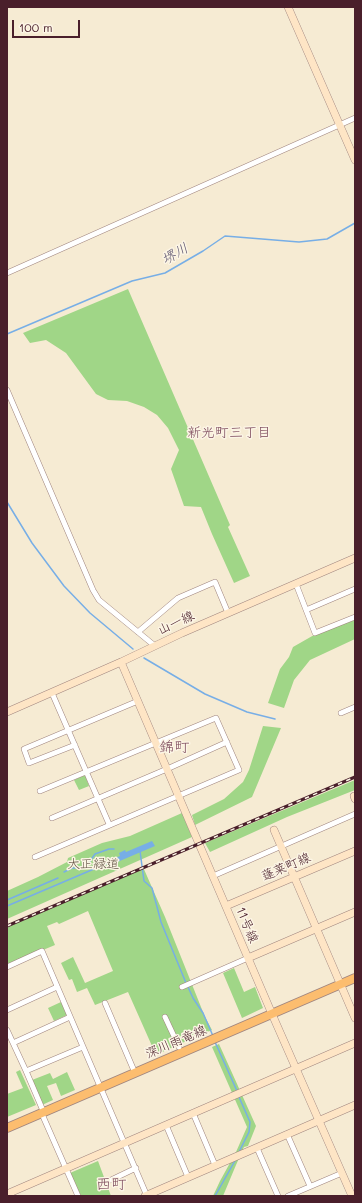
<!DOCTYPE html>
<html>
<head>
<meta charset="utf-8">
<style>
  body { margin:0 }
  #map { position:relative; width:362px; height:1203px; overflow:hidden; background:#f6ebd3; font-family:Mali,sans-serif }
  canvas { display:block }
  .frame { position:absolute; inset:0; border:8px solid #4a1f2b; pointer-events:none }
  .scale { position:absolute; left:12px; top:20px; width:68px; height:18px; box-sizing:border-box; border:2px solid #4a1f2b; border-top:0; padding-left:5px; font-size:12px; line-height:14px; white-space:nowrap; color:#4a1f2b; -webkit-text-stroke:3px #fcf5e5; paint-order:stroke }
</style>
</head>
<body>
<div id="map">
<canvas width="362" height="1203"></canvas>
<div class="frame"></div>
<div class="scale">100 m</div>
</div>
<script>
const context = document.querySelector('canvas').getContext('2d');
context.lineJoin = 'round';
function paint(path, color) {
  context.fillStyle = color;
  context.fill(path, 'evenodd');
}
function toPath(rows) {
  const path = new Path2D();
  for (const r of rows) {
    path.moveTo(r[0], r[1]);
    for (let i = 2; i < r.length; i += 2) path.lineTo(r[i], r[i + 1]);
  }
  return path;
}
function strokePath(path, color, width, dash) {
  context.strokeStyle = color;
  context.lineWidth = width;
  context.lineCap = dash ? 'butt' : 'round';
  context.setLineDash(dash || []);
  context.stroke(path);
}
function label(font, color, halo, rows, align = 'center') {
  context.font = font + ' Mali,"Klee One",sans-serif';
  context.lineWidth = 3;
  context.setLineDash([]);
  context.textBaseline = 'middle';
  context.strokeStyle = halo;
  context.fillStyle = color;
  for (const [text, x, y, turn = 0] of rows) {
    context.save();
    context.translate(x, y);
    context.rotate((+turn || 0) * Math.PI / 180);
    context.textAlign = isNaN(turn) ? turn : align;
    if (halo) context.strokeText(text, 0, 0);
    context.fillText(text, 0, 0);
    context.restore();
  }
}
const green = toPath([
  [128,289,230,525,228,527,250,576,234,583,212,534,201,507,184,506,171,469,179,450,168,428,157,415,144,407,127,401,108,400,96,394,66,353,46,340,30,343,23,333],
  [355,619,355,639,310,660,294,680,284,708,268,703,280,669,289,657,293,647,314,635],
  [263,726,281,728,252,797,195,825,192,815,224,799,243,782,249,770],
  [85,775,89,786,79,790,74,780],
  [355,780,355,790,287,817,210,852,205,843],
  [182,813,192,837,7,919,7,891,38,877,67,862,68,858,102,843,130,836],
  [143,867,165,917,205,1017,212,1030,182,1043,156,1055,128,992,95,1005,87,988,77,992,72,979,69,980,61,963,73,957,85,983,113,971,88,911,59,924,57,922,47,926,55,945,7,965,7,926],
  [234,968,244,992,255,987,263,1008,242,1018,223,973],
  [61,1002,67,1015,54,1021,48,1008],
  [219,1044,256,1126,248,1146,244,1147,236,1165,223,1196,213,1196,220,1181,236,1152,247,1127,212,1047],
  [20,1070,36,1105,7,1117,7,1094,23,1088,16,1072],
  [67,1072,75,1090,61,1096,56,1083,47,1086,53,1100,42,1105,32,1080,50,1073,53,1079],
  [98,1161,111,1196,81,1196,70,1173]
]);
const water = toPath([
  [152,841,155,846,115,863,113,859,120,856,119,853,125,850,126,852]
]);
const stream = toPath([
  [7,334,132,281,165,273,203,251,225,236,299,242,327,239,355,223],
  [7,502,32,543,64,586,90,613,133,649],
  [144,658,205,694,247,712,275,719],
  [140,851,144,881,152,888,161,922,186,983],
  [64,872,72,868,80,868,88,864,95,854,109,849,114,849],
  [7,900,58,878],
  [7,906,115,860],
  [188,987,193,998,203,1013,213,1036],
  [215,1042,237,1091],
  [239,1097,250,1122,249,1132,239,1152],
  [215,1196,236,1159]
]);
const street = toPath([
  [7,273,355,118],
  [7,390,93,590,99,600,155,646],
  [296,584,315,633,355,617],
  [306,610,355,589],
  [138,632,178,598,215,582,228,613],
  [52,693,109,824],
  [341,713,355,707],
  [75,745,29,763,24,749,138,701],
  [52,818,167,769,227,742],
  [35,857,239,770,216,718,40,791],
  [213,876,355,814],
  [7,967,42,951,147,1196],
  [182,987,248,958],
  [105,1003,135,1073],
  [7,1010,57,987],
  [165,1017,179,1047],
  [7,1030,26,1071,44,1113],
  [13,1043,70,1017],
  [26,1071,83,1047],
  [193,1113,215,1165],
  [42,1114,78,1196],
  [166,1125,188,1177],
  [287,1134,310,1186],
  [257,1148,278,1196],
  [111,1180,136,1168],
  [288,1196,342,1173]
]);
const secondary = toPath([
  [288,7,355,160],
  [121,662,272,1014,352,1196],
  [7,712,121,662,182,633,355,558],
  [354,796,355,799],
  [274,830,355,1018],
  [226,906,355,851],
  [248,958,355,912],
  [7,1194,355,1043],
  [145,1196,355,1105]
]);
const primary = toPath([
  [7,1128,355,978]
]);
const rail = toPath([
  [7,926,355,777]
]);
const streetNames = [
  ["山一線",176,623,-25],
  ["蓬莱町線",286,867,-23],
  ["11号線",247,925,67],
  ["深川雨竜線",176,1042,-23]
];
const parkNames = [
  ["大正緑道",93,864]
];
const waterNames = [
  ["堺川",175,254,-30]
];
const neighbourhoodNames = [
  ["新光町三丁目",229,433]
];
const quarterNames = [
  ["錦町",174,747],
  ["西町",111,1184]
];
paint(green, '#a0d687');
paint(water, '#77aee6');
strokePath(stream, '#77aee6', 1.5);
strokePath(street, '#a0857f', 6);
strokePath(secondary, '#a0857f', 8);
strokePath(primary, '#a0857f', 10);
strokePath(street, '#fff', 5);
strokePath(secondary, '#fee5c5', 7);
strokePath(primary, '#fcbd6f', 8);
strokePath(rail, '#4a1f2b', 3);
strokePath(rail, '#fcf5e5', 1.5, [4.5]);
label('13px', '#4a1f2b', '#fcf5e5', streetNames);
label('13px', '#645647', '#fcf5e5', parkNames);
label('italic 14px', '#5a516c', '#fcf5e5', waterNames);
label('14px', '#7b485b', '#fcf5e5', neighbourhoodNames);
label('15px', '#7b485b', '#fcf5e5', quarterNames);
</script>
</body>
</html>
